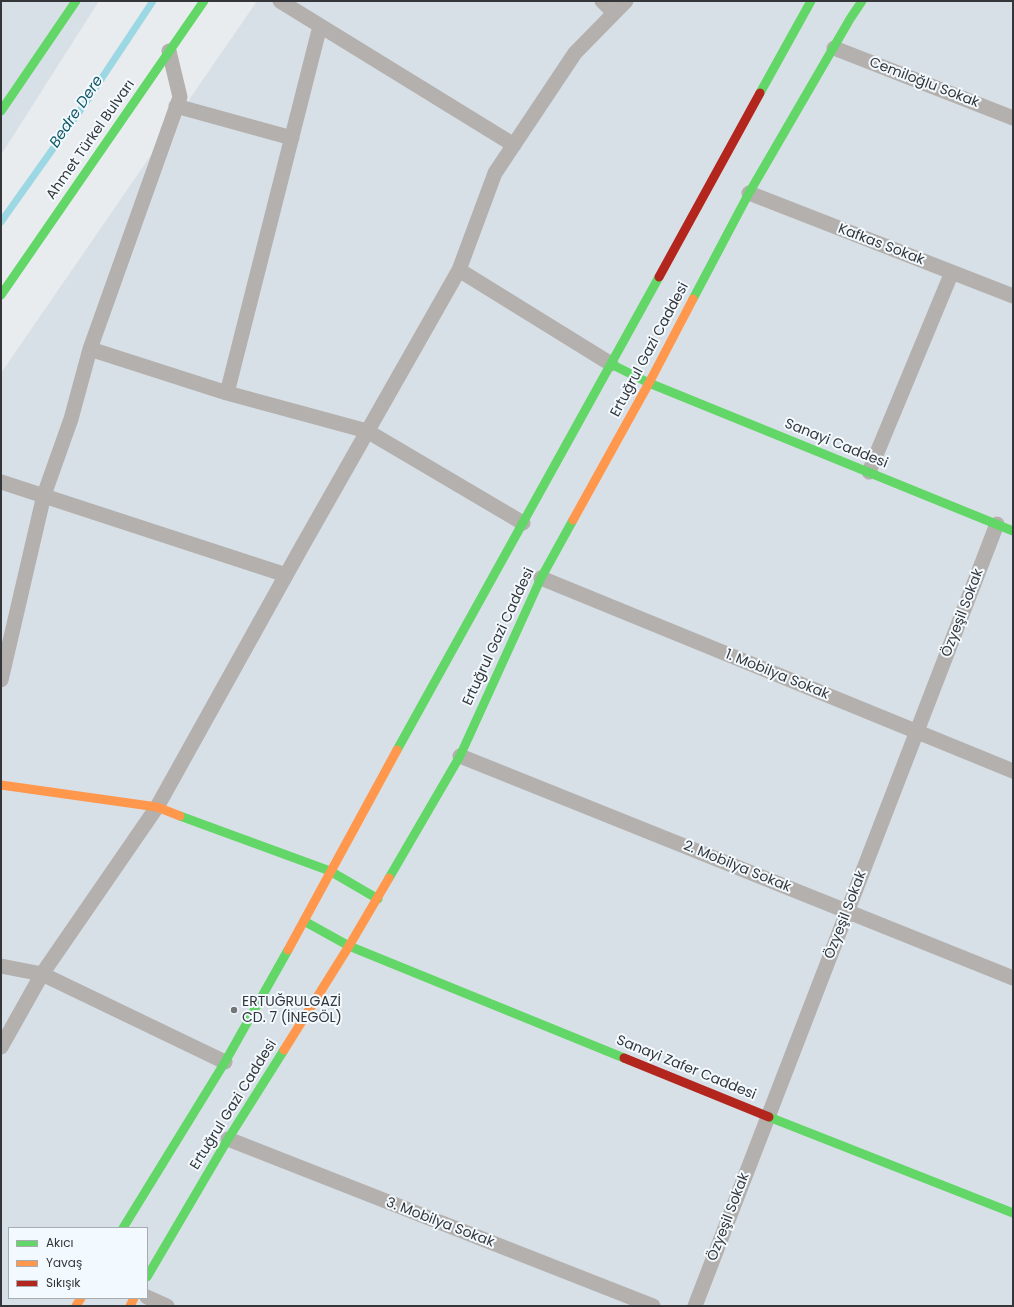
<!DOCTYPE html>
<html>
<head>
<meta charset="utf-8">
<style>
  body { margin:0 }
  #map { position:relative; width:1014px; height:1307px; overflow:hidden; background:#e9ecef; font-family:Poppins,sans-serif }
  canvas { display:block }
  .frame { position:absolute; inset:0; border:2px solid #343639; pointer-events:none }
  .legend { position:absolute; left:8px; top:1227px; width:140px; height:72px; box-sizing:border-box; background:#f3faff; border:1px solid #a7acb0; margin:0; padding:5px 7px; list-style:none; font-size:12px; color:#343639 }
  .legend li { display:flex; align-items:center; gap:8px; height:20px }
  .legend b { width:20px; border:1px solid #a7acb0 }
</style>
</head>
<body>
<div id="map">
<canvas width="1014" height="1307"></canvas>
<div class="frame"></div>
<ul class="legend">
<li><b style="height:5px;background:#63d668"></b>Akıcı</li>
<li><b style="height:5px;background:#ff974d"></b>Yavaş</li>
<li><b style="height:5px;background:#b3261e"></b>Sıkışık</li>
</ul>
</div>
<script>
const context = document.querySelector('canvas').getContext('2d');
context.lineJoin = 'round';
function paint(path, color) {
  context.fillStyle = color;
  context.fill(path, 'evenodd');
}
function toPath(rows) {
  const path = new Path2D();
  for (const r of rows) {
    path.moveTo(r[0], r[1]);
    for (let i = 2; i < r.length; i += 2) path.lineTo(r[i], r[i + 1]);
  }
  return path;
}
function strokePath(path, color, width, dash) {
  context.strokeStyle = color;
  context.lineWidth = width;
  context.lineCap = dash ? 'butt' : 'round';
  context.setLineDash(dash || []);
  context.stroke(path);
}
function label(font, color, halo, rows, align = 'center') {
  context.font = font + ' Poppins,sans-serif';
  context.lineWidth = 4;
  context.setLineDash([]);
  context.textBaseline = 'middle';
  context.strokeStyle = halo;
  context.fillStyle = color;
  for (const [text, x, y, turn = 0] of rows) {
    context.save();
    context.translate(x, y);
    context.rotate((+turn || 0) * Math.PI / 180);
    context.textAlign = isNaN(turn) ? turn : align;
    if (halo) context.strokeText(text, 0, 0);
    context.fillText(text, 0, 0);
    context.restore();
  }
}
const built = toPath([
  [1,1,99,1,1,155],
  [257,1,1013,1,1013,1306,1,1306,1,373],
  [9,1228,147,1228,147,1298,9,1298]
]);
const stream = toPath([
  [1,222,84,105,153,1]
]);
const lane = toPath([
  [280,1,514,145],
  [602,1,614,13],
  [834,48,1013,118],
  [176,106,292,138],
  [749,193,1013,296],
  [459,270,611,364],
  [90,349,227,393,367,431,523,523],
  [227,393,320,26],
  [869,472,952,272],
  [1,482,286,575],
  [541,578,1013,771],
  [1,680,44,495,71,419,90,349,180,97,169,51],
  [460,756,1013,978],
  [1,966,42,974,225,1062],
  [1,1047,42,974,157,807,300,550,459,270,495,173,575,53,626,1],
  [228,1139,653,1306],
  [147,1297,167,1306],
  [695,1306,997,524]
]);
const fast = toPath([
  [760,93,811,1],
  [1,111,76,1],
  [1,295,204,1],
  [693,299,749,193,850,19,862,1],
  [611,364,649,383,1013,531],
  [397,750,659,277],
  [180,816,330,871,378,899],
  [389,878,460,756,541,578,573,520],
  [304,921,349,946,624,1058],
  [769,1117,1013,1213],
  [123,1228,225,1062,288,950],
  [147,1277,228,1139,284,1050]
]);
const slow = toPath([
  [573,520,649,383,693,299],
  [1,785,157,807,180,816],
  [288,950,397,750],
  [284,1050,349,946,389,878],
  [76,1306,81,1298],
  [130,1306,134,1298]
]);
const jam = toPath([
  [659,277,760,93],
  [624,1058,769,1117]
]);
const markers = [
  [234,1010,4,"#737679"]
];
const streetNames = [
  ["Cemiloğlu Sokak",924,83,21],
  ["Ahmet Türkel Bulvarı",91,140,-55],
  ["Kafkas Sokak",881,245,21],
  ["Ertuğrul Gazi Caddesi",650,350,-62],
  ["Sanayi Caddesi",836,444,22],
  ["Özyeşil Sokak",963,613,-69],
  ["Ertuğrul Gazi Caddesi",499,637,-65],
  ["1. Mobilya Sokak",777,675,22],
  ["2. Mobilya Sokak",737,867,22],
  ["Özyeşil Sokak",846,915,-69],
  ["Sanayi Zafer Caddesi",686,1068,22],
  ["Ertuğrul Gazi Caddesi",234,1105,-58],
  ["Özyeşil Sokak",729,1217,-69],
  ["3. Mobilya Sokak",440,1223,21]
];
const poiNames = [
  ["ERTUĞRULGAZİ",242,1002],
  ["CD. 7 (İNEGÖL)",242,1018]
];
const waterNames = [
  ["Bedre Dere",77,112,-56]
];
paint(built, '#d8e0e7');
strokePath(stream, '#9cd7e4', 7);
strokePath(lane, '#b3b0ad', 15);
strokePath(fast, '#63d668', 9);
strokePath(slow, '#ff974d', 9);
strokePath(jam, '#b3261e', 9);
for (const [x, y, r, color] of markers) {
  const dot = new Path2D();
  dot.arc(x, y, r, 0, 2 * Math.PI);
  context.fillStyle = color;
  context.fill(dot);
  strokePath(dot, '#f3faff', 1.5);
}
label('14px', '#343639', '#f3faff', streetNames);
label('14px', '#343639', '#f3faff', poiNames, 'left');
label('italic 15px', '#125966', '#f3faff', waterNames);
</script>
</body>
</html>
